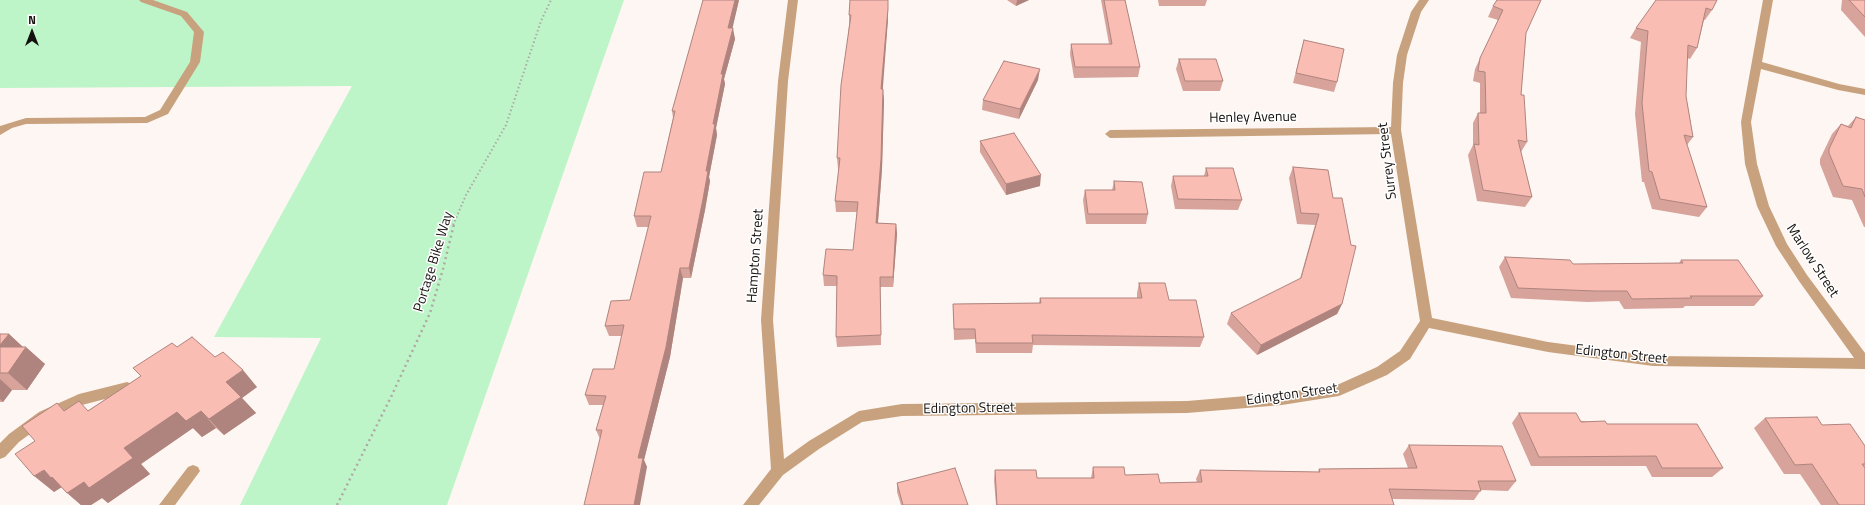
<!DOCTYPE html>
<html>
<head>
<meta charset="utf-8">
<style>
  body { margin:0 }
  #map { position:relative; width:1865px; height:505px; overflow:hidden; background:#fef6f2; font-family:"Titillium Web",sans-serif }
  canvas { display:block }
  .north { position:absolute; left:12px; top:12px; width:40px; height:40px; -webkit-text-stroke:3px #fff; paint-order:stroke; rotate:0deg; font-size:11px; font-weight:700; line-height:16px; text-align:center; color:#15110f }
  .north::after { content:''; display:block; margin:auto; width:14px; height:18px; background:#15110f; clip-path:polygon(50% 0,100% 100%,50% 72%,0 100%) }
</style>
</head>
<body>
<div id="map">
<canvas width="1865" height="505"></canvas>
<div class="north">N</div>
</div>
<script>
const context = document.querySelector('canvas').getContext('2d');
context.lineJoin = 'round';
function paint(path, color) {
  context.fillStyle = color;
  context.fill(path, 'evenodd');
}
function toPath(rows) {
  const path = new Path2D();
  for (const r of rows) {
    path.moveTo(r[0], r[1]);
    for (let i = 2; i < r.length; i += 2) path.lineTo(r[i], r[i + 1]);
  }
  return path;
}
function strokePath(path, color, width, dash) {
  context.strokeStyle = color;
  context.lineWidth = width;
  context.lineCap = dash ? 'butt' : 'round';
  context.setLineDash(dash || []);
  context.stroke(path);
}
function label(font, color, halo, rows, align = 'center') {
  context.font = font + ' "Titillium Web",sans-serif';
  context.lineWidth = 3;
  context.setLineDash([]);
  context.textBaseline = 'middle';
  context.strokeStyle = halo;
  context.fillStyle = color;
  for (const [text, x, y, turn = 0] of rows) {
    context.save();
    context.translate(x, y);
    context.rotate((+turn || 0) * Math.PI / 180);
    context.textAlign = isNaN(turn) ? turn : align;
    if (halo) context.strokeText(text, 0, 0);
    context.fillText(text, 0, 0);
    context.restore();
  }
}
const green = toPath([
  [0,0,624,0,447,505,240,505,321,338,214,337,352,86,0,88]
]);
const pathFar1 = toPath([
  [453,225,466,195,506,125,541,21,551,0]
]);
const path = toPath([
  [337,505,391,397,430,313,443,269,454,224]
]);
const minor = toPath([
  [139,0,153,0,187,12,204,32,200,62,168,114,147,123,26,124,12,128,0,135,0,126,26,118,145,117,160,110,190,62,194,32,181,16,141,2,139,0],
  [788,0,798,0,788,81,773,320,784,459,809,441,859,411,902,404,1187,401,1282,393,1337,385,1377,367,1400,351,1420,321,1391,134,1110,138,1105,134,1110,130,1391,127,1393,83,1397,55,1411,12,1419,0,1429,0,1421,12,1407,55,1403,83,1401,130,1432,318,1548,342,1653,356,1854,358,1799,281,1776,246,1757,206,1745,164,1741,122,1763,0,1773,0,1762,62,1839,84,1865,89,1865,95,1838,90,1761,69,1751,122,1757,164,1769,206,1787,244,1807,275,1865,353,1865,369,1653,366,1548,352,1429,328,1410,359,1387,375,1339,396,1282,405,1187,413,902,416,862,422,819,449,783,475,759,505,743,505,771,469,761,320,778,81,788,0],
  [127,382,132,384,134,388,132,392,82,405,49,420,19,442,5,457,0,459,0,443,9,434,39,412,79,394,127,382],
  [193,465,198,467,200,471,175,505,159,505,188,467,193,465]
]);
const wall = toPath([
  [739,0,732,28,735,39,724,79,725,84,716,128,717,135,709,177,710,181,705,210,691,278,683,278,670,357,644,460,647,467,600,439,596,430,603,405,589,405,585,395,614,369,622,336,609,336,605,326,630,300,649,227,637,227,634,216,661,172,673,118,672,111],
  [1007,0,1029,0,1016,6],
  [1101,0,1125,0,1140,67,1138,77,1074,78,1070,54,1071,44,1109,44],
  [1158,0,1207,0,1205,6,1159,6],
  [1497,0,1526,33,1521,95,1527,142,1521,152,1532,197,1525,207,1477,201,1468,155,1473,145,1473,123,1478,113,1480,113,1480,83,1473,81,1475,69,1498,20,1488,17,1493,6],
  [1717,0,1712,10,1705,20,1704,20,1697,48,1690,59,1687,58,1686,96,1693,137,1687,145,1707,207,1699,217,1652,209,1644,182,1642,182,1635,114,1641,42,1630,38,1636,28],
  [1842,0,1865,0,1865,37,1841,10],
  [849,15,888,19,882,89,884,100,882,169,878,223,896,224,897,234,893,287,880,287,881,345,837,347,836,337,837,286,824,286,823,275,853,250,857,212,836,212,835,201,839,169,838,169,837,158,849,25],
  [1304,40,1337,82,1334,92,1293,83,1301,51],
  [1179,59,1223,81,1220,91,1183,91,1176,69],
  [1038,80,1019,119,982,110,983,100],
  [1856,117,1865,120,1865,227,1864,227,1852,200,1833,197,1820,164,1820,159,1832,134,1841,124,1848,126],
  [980,141,1040,186,1006,195,980,152],
  [1293,167,1328,170,1342,304,1337,314,1257,355,1227,324,1231,313,1300,279,1315,225,1297,224,1289,178],
  [1206,168,1242,200,1238,210,1175,209,1171,186,1173,176,1204,176],
  [1114,181,1148,214,1146,224,1086,224,1083,200,1085,190,1112,190],
  [1505,257,1573,264,1679,263,1681,260,1763,296,1754,306,1685,306,1683,308,1624,309,1619,301,1587,302,1511,298,1499,267],
  [1139,283,1169,300,1204,337,1200,347,1033,345,1032,353,976,353,975,339,954,340,953,304,1039,303,1040,298,1137,298,1137,293],
  [0,334,9,334,23,347,45,364,27,390,12,390,3,402,0,402],
  [177,347,215,357,257,387,242,398,256,413,224,435,216,428,202,437,193,428,141,464,150,474,108,503,102,498,91,505,81,505,61,487,54,492,35,441,57,403,65,410,89,410,141,376],
  [1519,413,1607,424,1723,468,1712,477,1652,477,1646,466,1531,466,1512,423],
  [1765,418,1822,425,1865,446,1865,505,1821,505,1800,474,1784,474,1754,428],
  [1409,445,1516,481,1508,491,1481,490,1474,500,1392,499,1394,505,996,505,994,480,995,470,1037,478,1091,478,1093,467,1160,483,1197,482,1196,479,1200,470,1318,472,1319,469,1408,468,1403,454],
  [897,483,968,505,901,505,897,492]
]);
const shadedWall = toPath([
  [735,0,739,0,730,39,728,28],
  [888,0,888,19,882,100,881,89],
  [1017,0,1029,0,1016,6],
  [733,28,735,39,724,79,725,84,716,128,717,135,709,177,710,181,705,210,691,278,689,268,721,74],
  [1040,69,1038,80,1019,119,1020,109],
  [883,89,884,100,882,169,877,234,876,223],
  [1041,175,1040,186,1006,195,1006,184],
  [896,224,897,234,893,287,893,277],
  [680,268,683,278,670,357,644,460,647,467,640,505,634,505,638,458],
  [880,277,880,287,881,345,881,335],
  [1342,304,1337,314,1257,355,1261,345],
  [9,334,25,349,26,347,45,364,27,390,8,373,0,349,0,345],
  [243,370,257,387,242,398,256,413,224,435,209,419,226,382],
  [0,379,12,390,3,402,0,399],
  [201,411,216,428,202,437,186,421],
  [177,412,193,428,141,464,150,474,108,503,102,498,91,505,81,505,67,493,62,487,54,492,34,476,44,470,124,448]
]);
const building = toPath([
  [703,0,735,0,728,28,733,28,721,74,723,74,713,124,715,124,706,171,708,171,703,199,689,268,680,268,666,347,638,458,643,458,634,505,584,505,602,430,596,430,606,396,585,395,593,369,614,369,624,325,605,326,611,301,630,300,651,216,634,216,644,172,661,172,675,111,672,111,703,0],
  [850,0,888,0,888,9,881,89,883,89,881,159,876,223,896,224,893,277,880,277,881,335,836,337,837,276,823,275,826,249,853,250,858,202,835,201,840,158,837,158,841,85,851,15,849,15,850,0],
  [1104,0,1125,0,1140,67,1075,67,1071,44,1112,44,1104,0],
  [1497,0,1541,0,1526,33,1521,95,1524,95,1527,142,1518,140,1532,197,1483,190,1474,144,1479,145,1478,113,1486,113,1485,72,1478,71,1480,58,1503,10,1493,6,1497,0],
  [1656,0,1717,0,1712,10,1706,8,1697,48,1688,45,1686,96,1693,137,1684,135,1707,207,1660,199,1652,172,1649,171,1642,103,1648,31,1636,28,1656,0],
  [1849,0,1865,0,1865,17,1849,0],
  [1304,40,1344,49,1337,82,1296,73,1304,40],
  [1179,59,1216,59,1223,81,1185,81,1179,59],
  [1004,61,1040,69,1020,109,983,100,1004,61],
  [1856,117,1865,120,1865,197,1862,189,1843,186,1829,153,1829,149,1841,124,1851,128,1856,117],
  [1014,133,1041,175,1006,184,980,141,1014,133],
  [1293,167,1328,170,1333,198,1342,198,1351,245,1356,246,1342,304,1261,345,1231,313,1301,278,1319,214,1301,213,1293,167],
  [1206,168,1233,168,1242,200,1178,199,1173,176,1208,176,1206,168],
  [1114,181,1142,182,1148,214,1088,214,1085,190,1115,190,1114,181],
  [1505,257,1570,260,1573,264,1683,263,1681,260,1738,260,1763,296,1690,296,1692,298,1632,299,1627,291,1595,291,1518,288,1505,257],
  [1139,283,1165,283,1169,300,1196,300,1204,337,1032,335,1033,343,976,343,975,329,954,329,953,304,1041,303,1040,298,1142,298,1139,283],
  [0,334,9,334,0,345,0,334],
  [192,337,215,357,223,352,243,370,226,382,241,397,209,419,201,411,186,421,177,412,124,448,133,458,89,488,84,482,67,493,52,477,51,478,44,470,34,476,15,454,35,441,22,426,57,403,64,411,79,401,88,411,141,376,133,368,172,343,177,347,192,337],
  [0,347,26,347,8,373,0,373,0,347],
  [1519,413,1576,413,1581,422,1605,421,1607,424,1697,424,1723,468,1662,468,1656,456,1539,457,1519,413],
  [1817,417,1822,425,1850,424,1865,446,1865,464,1862,464,1865,468,1865,505,1839,505,1812,464,1795,465,1765,418,1817,417],
  [1409,445,1502,446,1516,481,1478,481,1481,491,1389,489,1394,505,997,505,995,470,1036,470,1037,478,1094,478,1093,467,1124,467,1125,475,1158,474,1160,483,1202,482,1200,470,1320,472,1319,469,1417,468,1409,445],
  [955,468,968,505,903,505,897,483,955,468]
]);
const streetNames = [
  ["Henley Avenue",1253,118,-1],
  ["Surrey Street",1388,161,-97],
  ["Hampton Street",756,256,-86],
  ["Marlow Street",1812,261,57],
  ["Portage Bike Way",434,262,-73],
  ["Edington Street",1621,355,6],
  ["Edington Street",1292,395,-8],
  ["Edington Street",969,409,-1]
];
paint(green, '#bdf5c8');
strokePath(pathFar1, '#afa8a5', 2, [1.5, 2.5]);
strokePath(path, '#afa8a5', 2.5, [2, 3.5]);
paint(minor, '#c8a27e');
paint(wall, '#d7a39b');
paint(shadedWall, '#af847e');
paint(building, '#fabdb4');
strokePath(building, '#af847e', 1);
label('14px', '#15110f', '#fff', streetNames);
</script>
</body>
</html>
